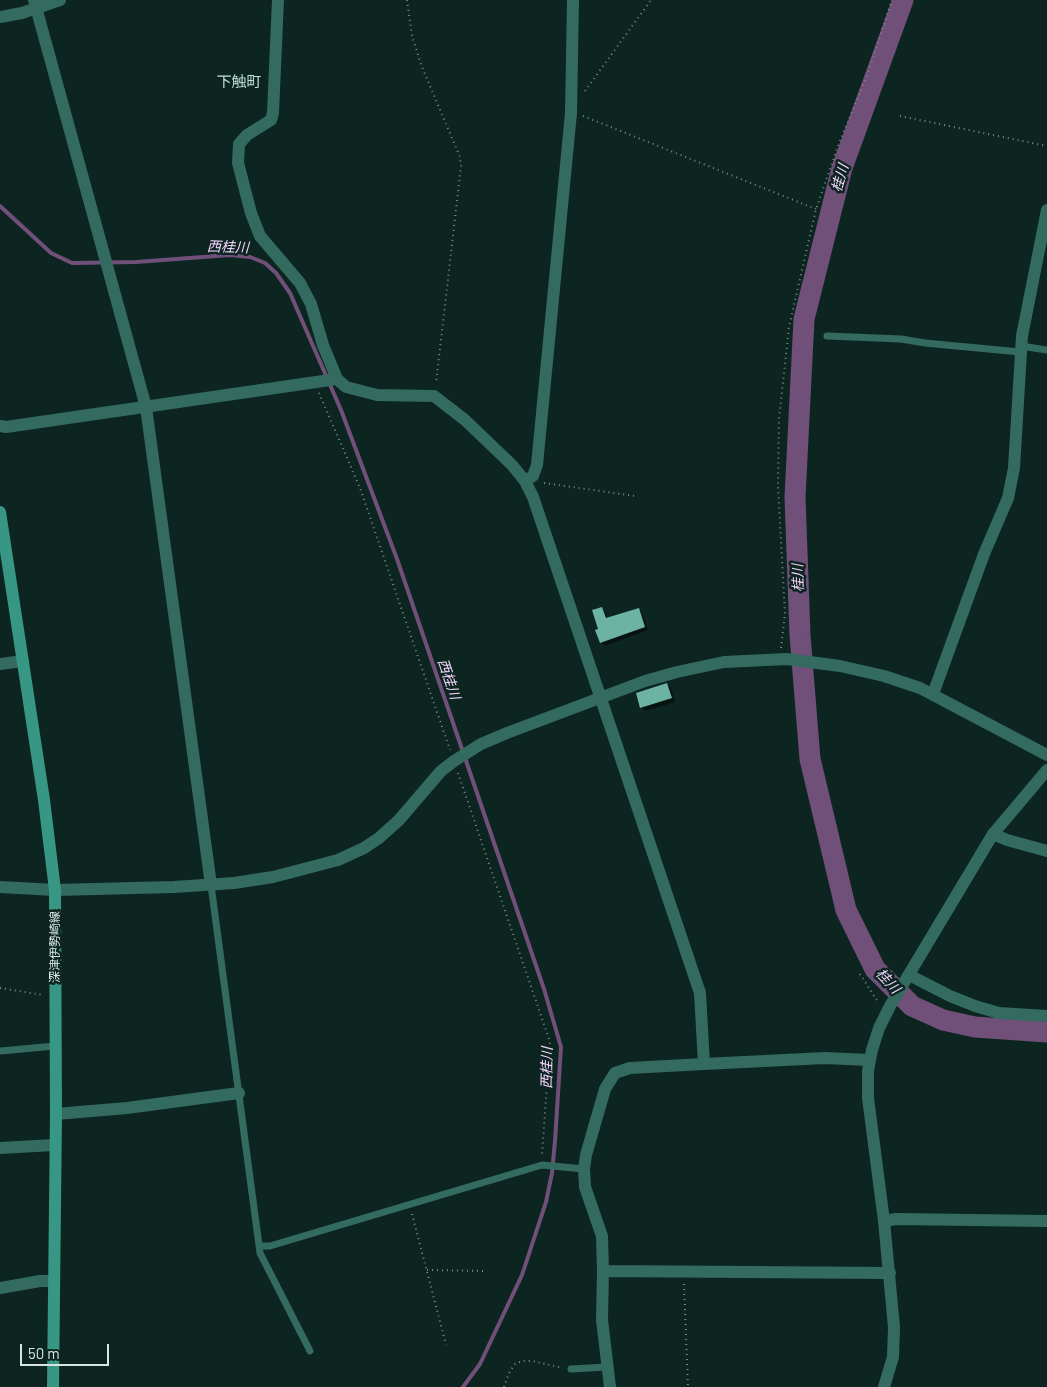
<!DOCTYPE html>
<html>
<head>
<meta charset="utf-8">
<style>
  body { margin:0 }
  #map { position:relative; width:1047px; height:1387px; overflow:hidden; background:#0d2520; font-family:Barlow,sans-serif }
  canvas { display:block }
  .scale { position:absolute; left:20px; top:1344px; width:89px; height:22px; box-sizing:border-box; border:2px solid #d8e6e2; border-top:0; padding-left:6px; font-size:15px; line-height:18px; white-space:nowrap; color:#d8e6e2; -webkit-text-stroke:4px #0d2520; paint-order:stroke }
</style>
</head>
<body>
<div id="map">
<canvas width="1047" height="1387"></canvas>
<div class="scale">50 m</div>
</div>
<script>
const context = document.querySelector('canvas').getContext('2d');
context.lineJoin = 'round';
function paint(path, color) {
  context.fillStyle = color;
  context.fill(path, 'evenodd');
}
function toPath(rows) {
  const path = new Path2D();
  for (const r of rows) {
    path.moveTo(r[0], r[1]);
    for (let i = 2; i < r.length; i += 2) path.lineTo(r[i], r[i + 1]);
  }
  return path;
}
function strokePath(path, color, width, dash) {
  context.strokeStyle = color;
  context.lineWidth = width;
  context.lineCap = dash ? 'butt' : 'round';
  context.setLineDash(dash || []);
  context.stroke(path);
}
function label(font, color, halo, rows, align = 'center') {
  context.font = font + ' Barlow,"Noto Sans JP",sans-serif';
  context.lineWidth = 5;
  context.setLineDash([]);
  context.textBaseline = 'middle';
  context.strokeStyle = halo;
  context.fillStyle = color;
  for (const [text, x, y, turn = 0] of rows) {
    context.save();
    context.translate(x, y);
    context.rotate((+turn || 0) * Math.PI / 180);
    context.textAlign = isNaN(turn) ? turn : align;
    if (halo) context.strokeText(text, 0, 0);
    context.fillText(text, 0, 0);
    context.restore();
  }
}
const shadow = toPath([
  [602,608,605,612,608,619,639,609,642,613,648,630,605,646,601,643,597,631,600,630],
  [667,685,671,688,675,702,645,711,641,707]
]);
const stream = toPath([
  [0,206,51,253,72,263,136,262,230,255,250,257,265,263,276,273,290,293,341,410,397,559,544,989,561,1047,555,1141,552,1173,546,1202,522,1275,480,1364,463,1387]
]);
const river = toPath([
  [903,0,842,168,804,319,795,497,800,635,810,759,846,910,875,969,912,1006,943,1020,975,1027,1047,1032]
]);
const building = toPath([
  [602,607,606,618,639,608,645,627,600,643,595,630,598,629,592,610],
  [667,683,672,698,640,708,636,693]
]);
const path = toPath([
  [407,0,412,36,422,67,460,157,461,166,436,383],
  [585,91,651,0],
  [583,116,816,209],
  [900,116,1047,146],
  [319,393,360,488,450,750],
  [544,483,635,496],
  [781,648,785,614,778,486,779,419,789,327,816,209,838,146,868,73,892,0],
  [458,773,550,1042,542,1155],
  [860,974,878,1002],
  [0,988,43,995],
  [412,1214,446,1345],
  [427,1270,487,1271],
  [684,1284,688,1387],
  [504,1387,509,1373,515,1364,522,1361,532,1361,563,1368]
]);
const service = toPath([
  [827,336,901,339,925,343,1020,352],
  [1021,346,1047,350],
  [211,885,260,1253,310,1351],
  [0,1051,55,1046],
  [260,1246,270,1246,542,1165,584,1169],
  [571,1369,607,1367]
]);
const minor = toPath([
  [34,0,146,407,211,885],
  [278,0,273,113,271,120,247,135,239,144,238,163,251,213,260,236,300,283,311,304,323,345,337,379],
  [0,426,6,427,337,379,346,387,377,395,434,396,465,420,512,465,525,481,533,497,700,993,704,1064],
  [525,481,533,476,537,465,571,113,573,0],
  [0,664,23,661],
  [933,694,984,554,1008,498,1014,468,1022,336,1047,210],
  [993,834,1007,840,1047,851],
  [0,887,55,890],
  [909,975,950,996,975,1006,999,1013,1047,1016],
  [56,1114,127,1108,239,1093],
  [0,1148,54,1145],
  [884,1221,896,1219,1047,1221],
  [603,1271,890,1273],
  [0,1288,40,1281,53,1281],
  [610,1387,602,1320,603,1271,602,1236,585,1187,584,1169,586,1155,605,1089,615,1073,630,1068,704,1064,825,1058,869,1060]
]);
const tertiary = toPath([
  [0,17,22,13,60,0],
  [55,890,174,887,234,883,273,877,338,860,364,848,379,838,399,820,441,771,454,761,481,744,507,733,645,681,677,672,724,662,787,659,840,666,884,676,920,688,1047,755],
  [884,1387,893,1357,894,1327,884,1221,868,1098,868,1071,872,1050,879,1028,890,1006,993,834,1047,770]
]);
const secondary = toPath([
  [0,512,44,800,55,890,56,1114,53,1387]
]);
const streetNames = [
  ["深津伊勢崎線",55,947,-90]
];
const waterNames = [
  ["桂川",840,178,-74],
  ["西桂川",228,247,2],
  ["桂川",798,578,-92],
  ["西桂川",449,679,71],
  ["桂川",888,981,47],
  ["西桂川",547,1068,-89]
];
const quarterNames = [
  ["下触町",239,82]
];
paint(shadow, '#0007');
strokePath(stream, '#704f79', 4);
strokePath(river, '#704f79', 21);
paint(building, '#6cb3a4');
strokePath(path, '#798c88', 2, [1, 4]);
strokePath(service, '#346b60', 7);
strokePath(minor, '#346b60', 12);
strokePath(tertiary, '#346b60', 12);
strokePath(secondary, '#379684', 12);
label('12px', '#d8e6e2', '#0d2520', streetNames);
label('italic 14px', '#f4d4fd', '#0d2520', waterNames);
label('15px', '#c2ded7', '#0d2520', quarterNames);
</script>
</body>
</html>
